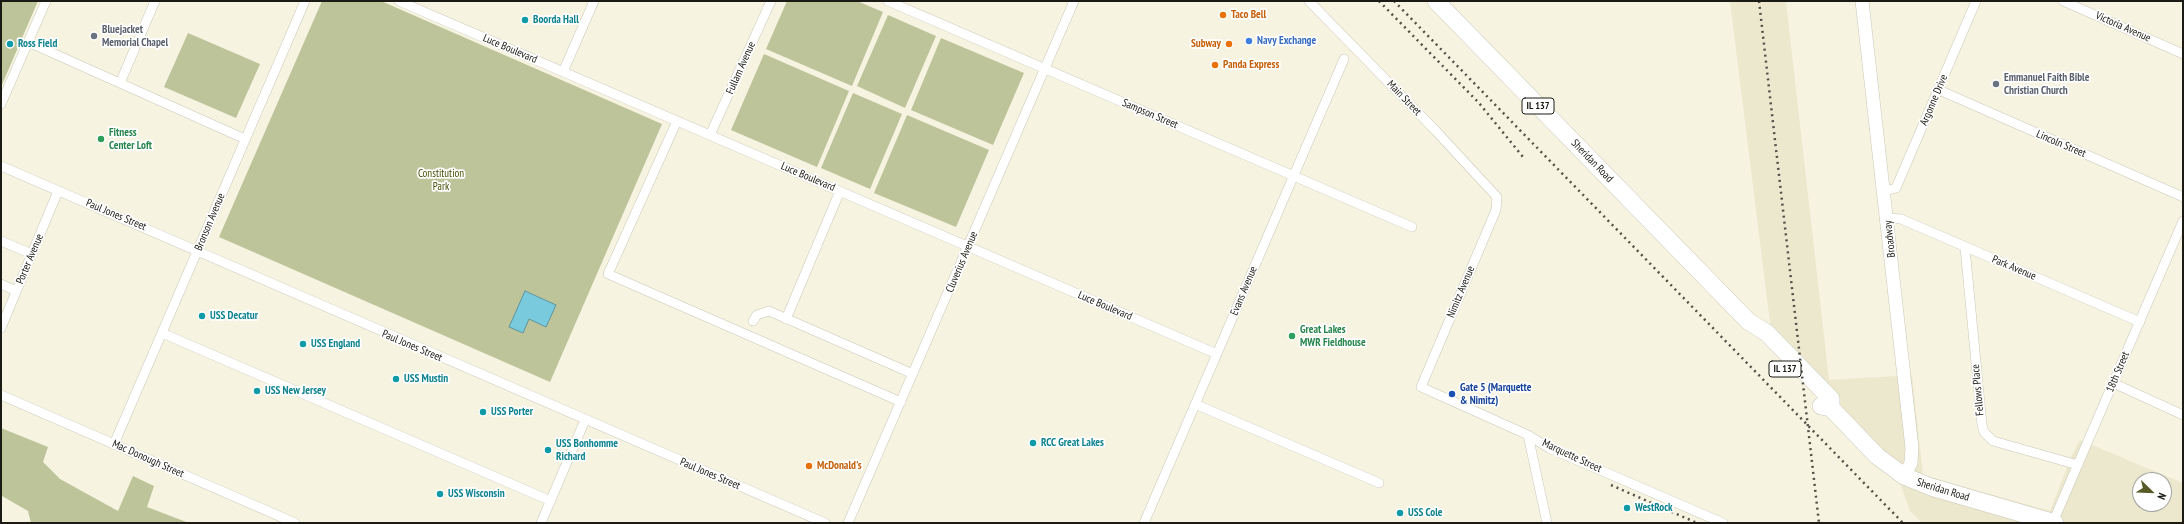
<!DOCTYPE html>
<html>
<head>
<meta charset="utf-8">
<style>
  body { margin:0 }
  #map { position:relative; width:2184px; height:524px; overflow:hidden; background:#f7f3e1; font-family:"PT Sans Narrow",sans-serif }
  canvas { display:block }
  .frame { position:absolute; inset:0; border:2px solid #1b1a14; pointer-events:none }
  .north { position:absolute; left:2132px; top:472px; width:40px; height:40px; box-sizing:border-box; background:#fff; border:1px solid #a4a3a1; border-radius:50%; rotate:113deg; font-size:11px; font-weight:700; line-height:16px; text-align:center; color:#1b1a14 }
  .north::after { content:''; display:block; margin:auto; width:14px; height:18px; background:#575927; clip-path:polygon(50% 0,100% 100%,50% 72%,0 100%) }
</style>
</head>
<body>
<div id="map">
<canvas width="2184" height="524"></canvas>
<div class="frame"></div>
<div class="north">N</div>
</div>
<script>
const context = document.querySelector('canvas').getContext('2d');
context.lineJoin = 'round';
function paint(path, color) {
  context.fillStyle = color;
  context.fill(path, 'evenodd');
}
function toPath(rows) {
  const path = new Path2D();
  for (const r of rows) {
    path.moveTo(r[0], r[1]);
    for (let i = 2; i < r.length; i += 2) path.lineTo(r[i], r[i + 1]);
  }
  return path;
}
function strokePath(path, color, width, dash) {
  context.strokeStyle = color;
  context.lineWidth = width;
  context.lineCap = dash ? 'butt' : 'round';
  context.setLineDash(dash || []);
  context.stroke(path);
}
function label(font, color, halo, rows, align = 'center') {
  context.font = font + ' "PT Sans Narrow",sans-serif';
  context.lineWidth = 3.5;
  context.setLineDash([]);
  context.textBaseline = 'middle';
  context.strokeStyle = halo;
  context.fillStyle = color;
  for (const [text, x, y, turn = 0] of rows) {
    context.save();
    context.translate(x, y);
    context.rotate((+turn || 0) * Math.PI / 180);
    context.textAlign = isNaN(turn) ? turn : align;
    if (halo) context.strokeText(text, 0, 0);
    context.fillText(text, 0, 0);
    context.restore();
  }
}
const built = toPath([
  [1730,1,1786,1,1829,380,1912,375,1923,475,2050,511,2071,457,2080,440,2183,483,2183,523,1922,523,1910,511,1892,461,1828,395,1771,331],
  [2140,480,2164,480,2164,504,2140,504]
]);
const green = toPath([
  [1,1,38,1,1,87],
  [322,1,381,1,662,124,550,382,219,237],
  [787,1,857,1,883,12,852,86,766,49],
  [888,15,936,36,905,108,857,86],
  [188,33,260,64,236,118,164,87],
  [941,38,1024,73,993,145,911,110],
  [764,54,849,91,817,167,731,130],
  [853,93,902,114,870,189,821,168],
  [907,115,989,150,956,227,874,193],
  [1,428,48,447,43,462,60,479,118,511,133,476,154,486,147,507,189,523,31,523,28,511,2,496]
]);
const water = toPath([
  [525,291,556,305,546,327,529,319,523,333,509,327,525,291]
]);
const street = toPath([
  [399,1,1217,354],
  [888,1,1412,227],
  [1309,1,1435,130,1497,197,1496,210,1421,387,1528,435,1549,448,1723,523],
  [2063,1,2183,54],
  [28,42,245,139],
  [563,72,594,1],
  [120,83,155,1],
  [1939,90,2183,197],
  [1,104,46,1],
  [677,121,608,274,901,402],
  [710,135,771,1],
  [1,166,825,523],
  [1885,191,1896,188,1976,1],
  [1888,218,1901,219,2140,322],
  [1,241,32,254],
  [1965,248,1982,425,1984,432,1993,441,2078,465],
  [1,284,16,291],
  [786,319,840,191],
  [753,321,757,315,769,311,913,374],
  [1,328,58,191],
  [162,333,551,501],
  [2113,383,2183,415],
  [1,395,295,523],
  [1195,404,1379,483],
  [1528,435,1547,523],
  [114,444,305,1],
  [2053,522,2183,221],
  [541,523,585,420],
  [848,523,1074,1],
  [1144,523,1344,59]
]);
const secondary = toPath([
  [1862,1,1912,448,1911,463,1904,476]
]);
const highway = toPath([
  [1436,1,1748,321,1767,333,1831,399,1831,408],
  [1821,406,1831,408,1877,456,1904,476,1931,487,2055,523]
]);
const rail = toPath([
  [1379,1,1479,103,1523,157],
  [1394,1,1903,523],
  [1759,1,1819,523],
  [1611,485,1697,523]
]);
const markers = [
  [1223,15,4,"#e8710a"],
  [525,20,4,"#0f9aa8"],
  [94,36,4,"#6b7280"],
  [1249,41,4,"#3f7fe0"],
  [10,44,4,"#0f9aa8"],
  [1229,44,4,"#e8710a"],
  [1215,65,4,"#e8710a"],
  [1996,84,4,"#6b7280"],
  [101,139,4,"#2e9e5b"],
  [202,316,4,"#0f9aa8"],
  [1292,336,4,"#2e9e5b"],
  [303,344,4,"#0f9aa8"],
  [396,379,4,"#0f9aa8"],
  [257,391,4,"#0f9aa8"],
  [1452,394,4,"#1a4fb4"],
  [483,412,4,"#0f9aa8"],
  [1033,443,4,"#0f9aa8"],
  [548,450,4,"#0f9aa8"],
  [809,466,4,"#e8710a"],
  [440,494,4,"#0f9aa8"],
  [1627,508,4,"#0f9aa8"],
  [1400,513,4,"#0f9aa8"]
];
const shields = [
  [1538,106,32],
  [1785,369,32]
];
const shieldNames = [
  ["IL 137",1538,106],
  ["IL 137",1785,369]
];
const foodNames = [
  ["Taco Bell",1231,15],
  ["Subway",1221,44,"right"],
  ["Panda Express",1223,65],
  ["McDonald's",817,466]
];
const cultureNames = [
  ["Boorda Hall",533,20],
  ["Ross Field",18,44],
  ["USS Decatur",210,316],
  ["USS England",311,344],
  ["USS Mustin",404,379],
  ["USS New Jersey",265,391],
  ["USS Porter",491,412],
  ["RCC Great Lakes",1041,443],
  ["USS Bonhomme",556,444],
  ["Richard",556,457],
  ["USS Wisconsin",448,494],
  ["WestRock",1635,508],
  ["USS Cole",1408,513]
];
const streetNames = [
  ["Victoria Avenue",2123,27,24],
  ["Luce Boulevard",510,49,23],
  ["Fullam Avenue",741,68,-66],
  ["Main Street",1404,98,46],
  ["Argonne Drive",1934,100,-67],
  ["Sampson Street",1150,114,23],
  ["Lincoln Street",2061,144,23],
  ["Sheridan Road",1592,161,46],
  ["Luce Boulevard",808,177,23],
  ["Paul Jones Street",116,215,23],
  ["Bronson Avenue",210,222,-67],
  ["Broadway",1890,239,-96],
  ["Porter Avenue",30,259,-67],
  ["Cluverius Avenue",962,262,-67],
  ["Park Avenue",2014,268,23],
  ["Evans Avenue",1244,291,-67],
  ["Nimitz Avenue",1461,292,-67],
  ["Luce Boulevard",1105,306,23],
  ["Paul Jones Street",412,346,23],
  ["18th Street",2118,372,-67],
  ["Fellows Place",1978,390,-95],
  ["Marquette Street",1572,456,25],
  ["Mac Donough Street",148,459,24],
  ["Paul Jones Street",710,474,23],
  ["Sheridan Road",1943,490,17]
];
const worshipNames = [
  ["Bluejacket",102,30],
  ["Memorial Chapel",102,43],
  ["Emmanuel Faith Bible",2004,78],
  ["Christian Church",2004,91]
];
const shopNames = [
  ["Navy Exchange",1257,41]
];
const leisureNames = [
  ["Fitness",109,133],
  ["Center Loft",109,146],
  ["Great Lakes",1300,330],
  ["MWR Fieldhouse",1300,343]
];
const parkNames = [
  ["Constitution",441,174],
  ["Park",441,187]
];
const transitNames = [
  ["Gate 5 (Marquette",1460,388],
  ["& Nimitz)",1460,401]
];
paint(built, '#ece8ce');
paint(green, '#bdc49a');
paint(water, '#79cadc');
strokePath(water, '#5d95a0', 1);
strokePath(street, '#cbc7b6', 10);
strokePath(secondary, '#cbc7b6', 14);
strokePath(highway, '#cbc7b6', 18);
strokePath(street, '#fff', 9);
strokePath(secondary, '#fff', 13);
strokePath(highway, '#fff', 17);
strokePath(rail, '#525047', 2.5, [2, 4]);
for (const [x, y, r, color] of markers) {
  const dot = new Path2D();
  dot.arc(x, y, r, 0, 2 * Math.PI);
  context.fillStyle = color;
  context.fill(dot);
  strokePath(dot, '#fff', 1.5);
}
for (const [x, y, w] of shields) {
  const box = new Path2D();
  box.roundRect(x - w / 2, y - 8, w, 16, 3);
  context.fillStyle = '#fff';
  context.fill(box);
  strokePath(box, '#1b1a14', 1);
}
label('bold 10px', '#1b1a14', null, shieldNames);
label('bold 11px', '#c56008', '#fff', foodNames, 'left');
label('bold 11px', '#0d838f', '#fff', cultureNames, 'left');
label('11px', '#1b1a14', '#fff', streetNames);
label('bold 11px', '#5b616d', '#fff', worshipNames, 'left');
label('bold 11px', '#366cbe', '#fff', shopNames, 'left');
label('bold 11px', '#27864d', '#fff', leisureNames, 'left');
label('11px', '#484e03', '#fff', parkNames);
label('bold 11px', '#164399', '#fff', transitNames, 'left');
</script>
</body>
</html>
